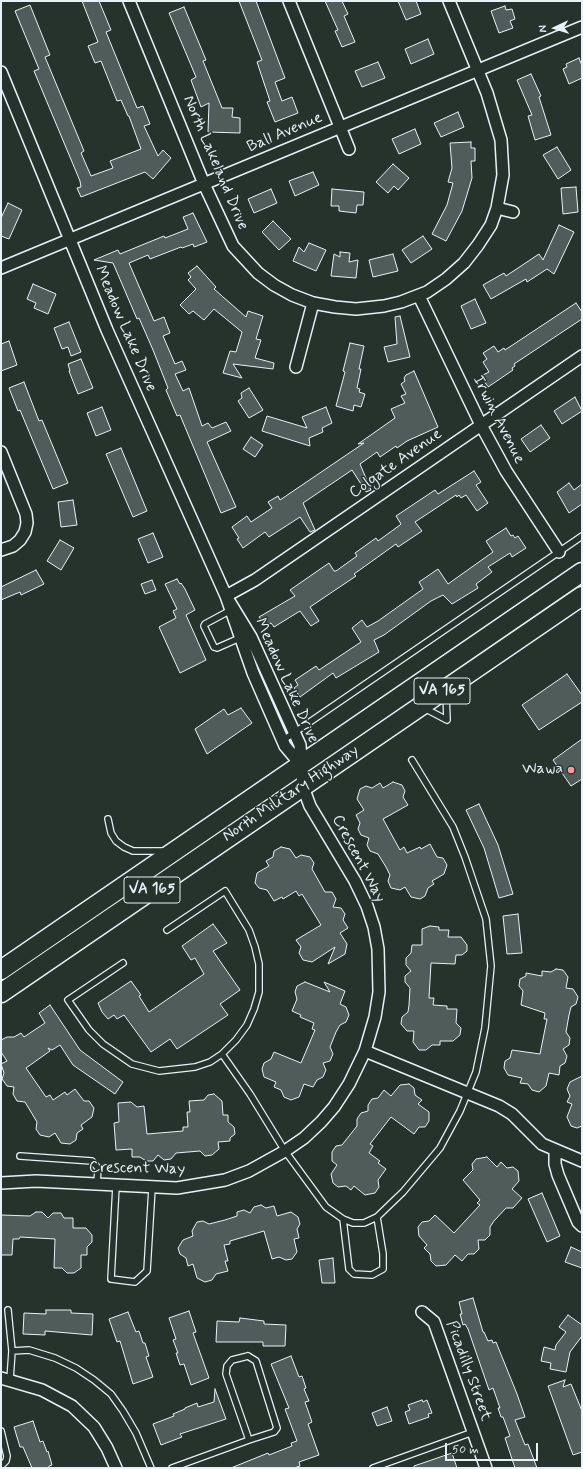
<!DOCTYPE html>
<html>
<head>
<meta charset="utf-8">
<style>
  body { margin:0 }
  #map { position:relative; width:583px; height:1469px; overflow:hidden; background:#26332d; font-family:Mynerve,sans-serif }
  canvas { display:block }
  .frame { position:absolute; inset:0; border:2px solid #e8f1f8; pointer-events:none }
  .north { position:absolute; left:535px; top:8px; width:40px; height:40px; -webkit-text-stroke:3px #26332d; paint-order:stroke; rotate:266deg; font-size:11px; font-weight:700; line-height:16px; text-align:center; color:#e8f1f8 }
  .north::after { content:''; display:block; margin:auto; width:14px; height:18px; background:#e8f1f8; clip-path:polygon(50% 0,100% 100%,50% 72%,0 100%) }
  .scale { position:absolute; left:445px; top:1443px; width:93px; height:18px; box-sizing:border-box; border:2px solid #e8f1f8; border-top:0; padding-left:5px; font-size:12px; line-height:14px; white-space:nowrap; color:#e8f1f8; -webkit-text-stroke:3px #26332d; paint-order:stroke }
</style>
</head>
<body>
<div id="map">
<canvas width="583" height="1469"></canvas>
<div class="frame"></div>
<div class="north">N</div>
<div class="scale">50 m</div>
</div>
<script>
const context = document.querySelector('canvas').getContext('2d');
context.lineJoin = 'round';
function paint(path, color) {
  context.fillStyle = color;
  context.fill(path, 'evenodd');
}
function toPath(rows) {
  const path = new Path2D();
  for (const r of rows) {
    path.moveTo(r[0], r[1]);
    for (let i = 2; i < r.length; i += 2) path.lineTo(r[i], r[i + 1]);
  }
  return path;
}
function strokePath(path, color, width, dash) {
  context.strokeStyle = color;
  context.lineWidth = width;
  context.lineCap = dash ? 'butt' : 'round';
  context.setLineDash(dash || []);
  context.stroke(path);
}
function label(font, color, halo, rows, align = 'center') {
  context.font = font + ' Mynerve,sans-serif';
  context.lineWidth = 3;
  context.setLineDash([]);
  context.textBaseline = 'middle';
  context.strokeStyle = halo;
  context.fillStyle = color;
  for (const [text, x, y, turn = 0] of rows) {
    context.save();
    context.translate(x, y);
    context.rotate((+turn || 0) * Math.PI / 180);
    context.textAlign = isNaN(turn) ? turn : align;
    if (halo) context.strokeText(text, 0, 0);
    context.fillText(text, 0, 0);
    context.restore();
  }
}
const building = toPath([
  [82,1,99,1,111,30,106,32,137,108,143,106,150,124,144,126,158,156,163,150,171,158,153,179,145,172,81,197,77,188,81,187,80,181,34,71,39,69,15,11,30,5,50,55,45,57,84,151,81,153,91,176,113,168,110,161,141,149,129,116,128,116,121,100,117,101,101,61,95,63,88,46,98,42,82,1],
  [239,1,256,1,285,78,275,82,282,101,292,97,298,113,275,122,267,102,270,101,257,62,262,60,239,1],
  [325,1,342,1,348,14,344,16,355,42,342,47,335,31,338,30,325,1],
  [398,1,416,1,421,14,406,20,398,1],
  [505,6,506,10,512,9,515,19,510,21,513,28,499,33,491,11,505,6],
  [184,7,206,60,203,61,222,108,233,108,232,117,240,118,240,133,208,132,209,103,201,107,191,80,196,77,169,13,184,7],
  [428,39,434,54,411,64,405,49,428,39],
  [579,58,582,66,582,78,569,84,563,69,567,67,566,64,579,58],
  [378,62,385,78,362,87,355,71,378,62],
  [531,74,541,96,539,97,551,135,535,140,528,116,532,115,517,80,531,74],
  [458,112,464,127,441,137,434,123,458,112],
  [415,129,421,144,399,154,392,139,415,129],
  [471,142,471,148,475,148,475,161,471,161,472,178,462,211,446,241,432,234,447,205,453,183,448,182,452,168,450,143,471,142],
  [557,147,571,170,558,179,543,155,557,147],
  [393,164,409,178,398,190,394,186,388,193,376,182,393,164],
  [313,172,319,185,295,196,289,181,313,172],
  [576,187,578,212,563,214,561,188,576,187],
  [271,189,277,203,254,213,248,199,271,189],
  [332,189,364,192,363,205,357,205,356,213,339,211,339,206,331,206,332,189],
  [8,203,22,210,9,239,1,236,1,218,8,203],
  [193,213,207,242,194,247,193,244,182,248,181,247,150,259,148,255,129,263,154,321,164,317,170,333,163,336,175,364,182,361,186,370,175,374,183,391,189,388,202,426,208,423,212,428,226,422,231,431,207,442,236,507,221,513,180,415,177,416,166,390,168,388,153,350,139,318,137,319,113,263,94,260,118,250,120,254,164,236,165,238,188,229,183,217,193,213],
  [273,221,291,239,279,250,262,232,273,221],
  [559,225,574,232,554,274,547,269,527,282,526,279,491,299,483,285,504,273,506,276,539,254,543,260,559,225],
  [423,236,432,249,411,263,402,250,423,236],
  [309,243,326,250,316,271,293,261,299,247,304,252,309,243],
  [340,252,350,253,349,262,358,260,356,278,331,276,334,254,340,257,340,252],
  [393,254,398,271,373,277,369,260,393,254],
  [197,266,216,287,214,289,246,317,248,311,263,316,256,339,261,340,255,358,274,363,273,369,233,364,242,378,223,373,230,351,236,352,242,332,214,309,204,320,193,311,189,314,180,305,196,289,188,280,191,277,188,273,197,266],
  [33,284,56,294,48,314,34,308,36,303,27,299,33,284],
  [475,299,486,323,471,329,461,306,475,299],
  [576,303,582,312,582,319,514,364,515,366,512,368,513,370,488,387,481,376,489,372,483,362,487,359,483,353,494,346,498,352,504,348,505,350,576,303],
  [400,316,410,357,388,362,384,347,397,344,395,317,400,316],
  [69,322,81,352,71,356,68,347,62,349,54,328,69,322],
  [9,341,17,365,1,371,1,344,9,341],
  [350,343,364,346,359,369,361,369,357,388,360,389,359,392,365,394,361,407,354,405,353,411,336,406,345,372,343,371,350,343],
  [81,359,93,388,78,394,69,371,70,371,68,364,81,359],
  [414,371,438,427,407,441,397,448,396,446,380,457,377,452,360,464,371,490,366,492,352,470,303,503,315,530,310,532,300,517,269,537,265,532,243,548,237,539,239,538,232,527,247,516,251,522,272,508,268,502,278,496,280,500,364,443,358,444,395,418,391,409,405,403,401,396,406,394,401,384,405,381,404,378,406,375,414,371],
  [24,382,39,421,42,420,68,483,53,489,20,410,18,411,9,388,24,382],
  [249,388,263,410,249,418,238,401,242,398,241,393,249,388],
  [575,397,582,411,562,424,554,411,575,397],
  [102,407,111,430,96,436,87,413,102,407],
  [326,407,332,423,322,428,323,432,309,438,310,446,262,431,267,416,307,428,302,417,326,407],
  [541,425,550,438,530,452,521,439,541,425],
  [251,437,263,445,255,457,243,449,251,437],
  [121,448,147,511,133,517,106,454,121,448],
  [474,471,481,482,476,485,488,503,477,511,466,495,461,498,459,495,457,497,456,495,415,522,422,531,398,547,396,544,354,574,356,576,310,607,319,621,311,626,300,611,274,627,271,623,265,626,259,617,295,596,290,590,329,563,334,571,336,571,357,556,355,553,376,538,378,541,400,525,401,524,396,516,435,490,438,494,474,471],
  [569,483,574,490,582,484,582,504,569,513,557,492,569,483],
  [73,500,77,525,61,527,58,502,73,500],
  [506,528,511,536,513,535,515,538,518,536,526,548,512,557,510,553,488,567,492,572,476,584,478,588,452,604,443,595,431,601,384,635,374,640,379,652,336,678,333,673,300,697,294,688,298,685,295,680,316,666,319,670,361,642,352,628,362,620,367,627,378,621,423,589,419,582,438,569,448,584,493,552,486,541,506,528],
  [153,533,163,557,148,563,138,539,153,533],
  [60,540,74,548,61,570,47,561,60,540],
  [36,570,44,584,21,595,20,592,1,600,1,587,36,570],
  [177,579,180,584,181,583,185,589,195,610,186,615,206,660,180,673,159,627,176,618,173,611,177,609,165,584,177,579],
  [152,580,156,590,145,594,141,584,152,580],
  [567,674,582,695,582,702,539,730,522,705,567,674],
  [241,708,252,723,207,754,195,729,224,709,228,715,241,708],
  [582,739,582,779,571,786,553,760,582,739],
  [393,782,402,785,405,791,403,797,408,805,383,819,400,850,404,847,407,853,420,847,421,849,430,844,437,857,443,858,447,865,444,874,432,881,434,884,428,888,425,896,420,899,411,897,405,887,400,890,391,888,388,881,390,875,386,867,378,854,370,851,367,845,369,838,361,835,358,829,360,823,356,815,364,810,357,799,360,789,366,786,372,788,380,783,383,788,393,782],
  [479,804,498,845,513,894,499,898,484,848,466,810,479,804],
  [281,847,290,849,296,858,301,855,310,857,314,863,312,869,325,892,332,892,336,899,333,907,341,908,345,914,343,920,348,928,340,933,347,944,345,954,328,964,335,947,312,962,303,960,299,953,301,947,296,940,321,925,302,894,299,896,296,891,283,899,282,897,274,901,267,890,259,888,255,883,257,873,269,866,266,861,273,857,274,851,281,847],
  [518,914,522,953,507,954,503,916,518,914],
  [213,924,227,943,213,951,240,990,220,1004,228,1015,177,1049,170,1039,151,1052,124,1015,117,1019,114,1015,108,1019,102,1012,98,1003,131,981,141,995,139,996,149,1012,204,974,195,958,191,960,182,946,213,924],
  [430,926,439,927,439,930,449,930,448,937,461,937,467,945,467,951,462,955,456,955,455,964,431,963,429,998,434,998,433,1005,447,1006,447,1009,457,1009,456,1023,461,1028,460,1035,453,1041,440,1041,440,1045,432,1045,426,1050,419,1050,413,1042,414,1031,407,1031,401,1024,402,1017,408,1012,409,1005,410,988,405,982,405,976,411,971,406,965,406,958,411,953,412,945,422,945,422,929,430,926],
  [556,969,563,970,568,977,566,988,573,989,578,997,576,1004,571,1007,569,1015,566,1032,570,1038,569,1045,563,1049,567,1056,565,1063,560,1066,559,1075,549,1073,546,1086,539,1092,532,1090,528,1084,520,1083,522,1078,508,1075,504,1068,505,1061,510,1058,512,1050,540,1054,547,1019,544,1019,545,1013,521,1005,523,991,519,986,520,979,526,976,526,973,542,976,542,971,551,972,556,969],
  [305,982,330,992,324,982,345,991,340,1004,346,1007,349,1015,346,1022,340,1025,336,1032,330,1047,333,1054,330,1061,323,1063,326,1070,323,1077,317,1080,313,1087,304,1084,299,1097,291,1100,284,1097,281,1090,274,1087,276,1082,264,1077,262,1069,264,1063,271,1059,274,1052,301,1063,315,1030,312,1029,314,1023,300,1017,301,1015,292,1011,297,999,295,992,297,986,305,982],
  [50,1005,80,1050,123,1082,115,1094,73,1065,60,1045,52,1050,48,1048,50,1051,26,1068,46,1097,50,1095,53,1100,65,1092,67,1095,75,1089,84,1101,89,1101,94,1108,92,1117,81,1125,83,1129,77,1133,76,1140,70,1144,61,1143,55,1133,49,1137,40,1135,36,1129,37,1122,25,1102,17,1101,13,1094,14,1087,7,1086,2,1079,4,1073,1,1064,7,1061,1,1052,1,1040,7,1037,14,1037,21,1033,24,1037,45,1023,39,1013,50,1005],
  [582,1076,582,1126,577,1128,571,1126,567,1117,572,1104,567,1102,570,1096,567,1089,570,1082,582,1076],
  [409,1084,414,1088,415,1095,422,1100,418,1104,429,1112,429,1121,425,1127,419,1127,414,1134,391,1117,370,1144,373,1146,369,1153,380,1161,378,1163,386,1169,378,1180,379,1187,375,1193,365,1195,354,1186,351,1190,346,1186,338,1187,333,1183,331,1174,337,1165,332,1161,332,1152,336,1146,342,1145,357,1126,357,1119,361,1113,368,1111,368,1105,372,1099,378,1098,384,1090,391,1096,400,1085,409,1084],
  [214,1094,222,1101,223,1115,228,1115,228,1122,234,1127,235,1134,230,1138,230,1141,218,1142,219,1149,212,1155,205,1156,200,1151,176,1153,171,1159,164,1160,158,1155,153,1161,146,1161,140,1157,132,1157,132,1149,116,1150,114,1123,119,1122,118,1103,131,1102,137,1107,144,1106,147,1134,183,1131,183,1127,188,1127,187,1112,190,1112,189,1101,204,1100,208,1095,214,1094],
  [487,1157,497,1167,501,1162,507,1168,513,1167,518,1171,519,1181,512,1189,522,1198,513,1208,506,1208,494,1221,490,1227,490,1235,485,1240,478,1240,479,1249,474,1254,468,1254,462,1261,455,1255,446,1265,436,1266,431,1261,430,1254,424,1248,427,1245,419,1236,418,1227,422,1222,429,1221,435,1215,454,1233,480,1205,477,1203,480,1200,463,1180,473,1170,472,1164,476,1159,487,1157],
  [542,1193,560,1236,547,1242,528,1199,542,1193],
  [261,1205,266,1208,274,1206,277,1216,291,1212,298,1217,300,1224,297,1229,299,1238,294,1239,297,1252,292,1259,286,1260,279,1257,272,1259,264,1231,230,1241,230,1244,224,1245,228,1261,225,1261,228,1271,216,1274,212,1280,205,1282,197,1278,193,1264,188,1266,186,1258,180,1254,178,1248,183,1240,193,1236,192,1231,197,1222,203,1221,209,1224,225,1220,237,1216,237,1212,244,1210,250,1213,254,1207,261,1205],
  [36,1212,42,1212,48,1218,53,1213,61,1213,64,1218,73,1218,73,1228,86,1228,92,1235,92,1242,87,1247,87,1255,81,1255,81,1268,74,1273,67,1273,62,1268,54,1268,55,1239,20,1237,19,1239,13,1239,12,1255,1,1255,1,1215,30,1216,36,1212],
  [571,1247,582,1252,582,1268,565,1262,571,1247],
  [333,1258,335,1283,322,1283,319,1260,333,1258],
  [473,1298,483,1332,484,1332,488,1341,492,1340,493,1343,496,1342,517,1394,525,1417,515,1420,525,1445,528,1444,537,1468,515,1468,505,1438,510,1436,503,1417,501,1417,498,1408,500,1408,493,1388,489,1390,468,1329,465,1324,463,1325,460,1314,462,1314,459,1302,473,1298],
  [46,1310,71,1310,71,1313,93,1314,92,1335,45,1331,45,1335,23,1334,24,1313,46,1314,46,1310],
  [189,1311,196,1332,193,1333,209,1378,191,1385,184,1364,180,1365,176,1353,178,1353,173,1340,176,1339,169,1318,189,1311],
  [128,1312,136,1332,139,1331,143,1343,145,1343,149,1356,146,1357,153,1377,133,1384,120,1341,117,1342,109,1319,128,1312],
  [568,1315,582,1325,582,1336,570,1352,566,1372,550,1369,551,1363,541,1361,544,1347,555,1350,556,1345,566,1332,559,1327,568,1315],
  [240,1318,264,1321,264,1324,286,1325,285,1346,263,1346,263,1342,216,1342,217,1321,239,1322,240,1318],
  [291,1356,299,1377,302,1376,306,1388,304,1389,309,1401,305,1402,312,1422,308,1424,319,1455,299,1462,300,1466,294,1468,231,1468,268,1453,269,1455,292,1446,291,1443,297,1441,285,1409,289,1408,271,1364,291,1356],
  [565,1380,563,1387,571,1384,582,1411,582,1452,573,1455,548,1386,565,1380],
  [215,1389,226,1419,180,1434,182,1437,161,1445,153,1424,174,1416,173,1414,185,1409,185,1408,197,1403,198,1407,214,1402,215,1389],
  [422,1400,423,1402,427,1400,432,1413,428,1414,429,1417,409,1424,405,1412,410,1410,408,1405,422,1400],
  [387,1407,392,1421,377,1426,372,1413,387,1407],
  [33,1421,40,1442,43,1441,47,1452,48,1451,52,1465,49,1466,49,1468,32,1468,23,1447,20,1447,14,1427,33,1421],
  [452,1453,457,1468,414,1468,414,1466,452,1453]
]);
const service = toPath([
  [231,610,205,624,204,626,214,647,217,648,242,637],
  [424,708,447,720,446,693],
  [282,741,582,536],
  [108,819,111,833,116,841,124,847,133,851,165,851],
  [123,963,68,1000,89,1030,103,1044,132,1064,159,1071,195,1067,210,1062,222,1054,236,1040,247,1025,254,1009,259,992,259,964,255,947,249,930,225,891,167,930],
  [222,1054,250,1094,285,1151,326,1207,343,1219,353,1223,364,1223,377,1217,403,1192,440,1148,460,1111,476,1072,485,1028,491,966,486,919,465,857,453,827,412,760],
  [20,1156,92,1161,98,1168,97,1184],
  [116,1186,111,1279,135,1282,147,1271,152,1188],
  [343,1219,349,1269,354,1274,372,1275,383,1269,383,1254,377,1217],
  [8,1310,12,1351,10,1380],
  [12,1351,29,1350,55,1358,76,1368,94,1380,111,1394,123,1411,136,1433,151,1468],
  [248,1356,256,1361,277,1428,274,1432,249,1440,226,1374,227,1366,232,1360,248,1356],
  [1,1431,7,1456,6,1461,1,1466],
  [172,1468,249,1440],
  [373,1468,473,1432]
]);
const minor = toPath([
  [129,1,204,184,233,246,258,273,274,285,292,295,313,303,335,307,356,309,384,306,401,302,427,292,446,279,464,263,478,245,491,225,497,208,503,175,501,140,487,93,449,1],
  [289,1,349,149],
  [1,72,107,330,226,596,253,673,285,746,301,765],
  [497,208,513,212],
  [1,268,582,27],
  [419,296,481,425,506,471,559,552],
  [296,367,313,303],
  [1,452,26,514,27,523,25,532,20,540,13,546,1,550],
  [226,596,255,580,582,356],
  [365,1051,499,1106,512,1114,542,1144,582,1161],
  [555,1151,555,1164,558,1175,578,1222,582,1226],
  [1,1183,36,1181,177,1188,225,1180,249,1171,285,1151,304,1138,321,1122,334,1107,349,1084,365,1051,375,1017,379,992,378,949,374,927,367,906,355,881,310,806,303,787,300,745,251,637,226,596],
  [422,1312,434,1322,486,1468],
  [1,1378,42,1390,72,1406,94,1427,107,1448,116,1468]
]);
const primary = toPath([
  [1,970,582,572],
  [1,993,582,596]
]);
const markers = [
  [571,770,4,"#ff9aa2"]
];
const shields = [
  [442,691,56],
  [152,890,56]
];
const shieldNames = [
  ["VA 165",442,691],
  ["VA 165",152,890]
];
const streetNames = [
  ["Ball Avenue",285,133,-23],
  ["North Lakeland Drive",215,163,67],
  ["Meadow Lake Drive",125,329,67],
  ["Irwin Avenue",498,420,63],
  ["Colgate Avenue",396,464,-35],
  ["Meadow Lake Drive",286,681,66],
  ["North Military Highway",291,794,-34],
  ["Crescent Way",358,859,62],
  ["Crescent Way",137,1169,1],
  ["Picadilly Street",468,1371,70]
];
const poiNames = [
  ["Wawa",563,770]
];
paint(building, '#505c59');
strokePath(building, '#e8f1f8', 1);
strokePath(service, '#e8f1f8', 8);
strokePath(minor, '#e8f1f8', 14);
strokePath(primary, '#e8f1f8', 21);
strokePath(service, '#26332d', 5.5);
strokePath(minor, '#26332d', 11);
strokePath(primary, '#26332d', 18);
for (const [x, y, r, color] of markers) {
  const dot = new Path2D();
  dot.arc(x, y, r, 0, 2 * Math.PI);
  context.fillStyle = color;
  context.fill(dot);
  strokePath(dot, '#26332d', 1.5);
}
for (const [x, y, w] of shields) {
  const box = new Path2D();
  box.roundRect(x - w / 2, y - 13, w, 26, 3);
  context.fillStyle = '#26332d';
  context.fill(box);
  strokePath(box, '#e8f1f8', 1);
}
label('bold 15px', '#e8f1f8', null, shieldNames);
label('16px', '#e8f1f8', '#26332d', streetNames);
label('16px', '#e8f1f8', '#26332d', poiNames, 'right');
</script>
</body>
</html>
